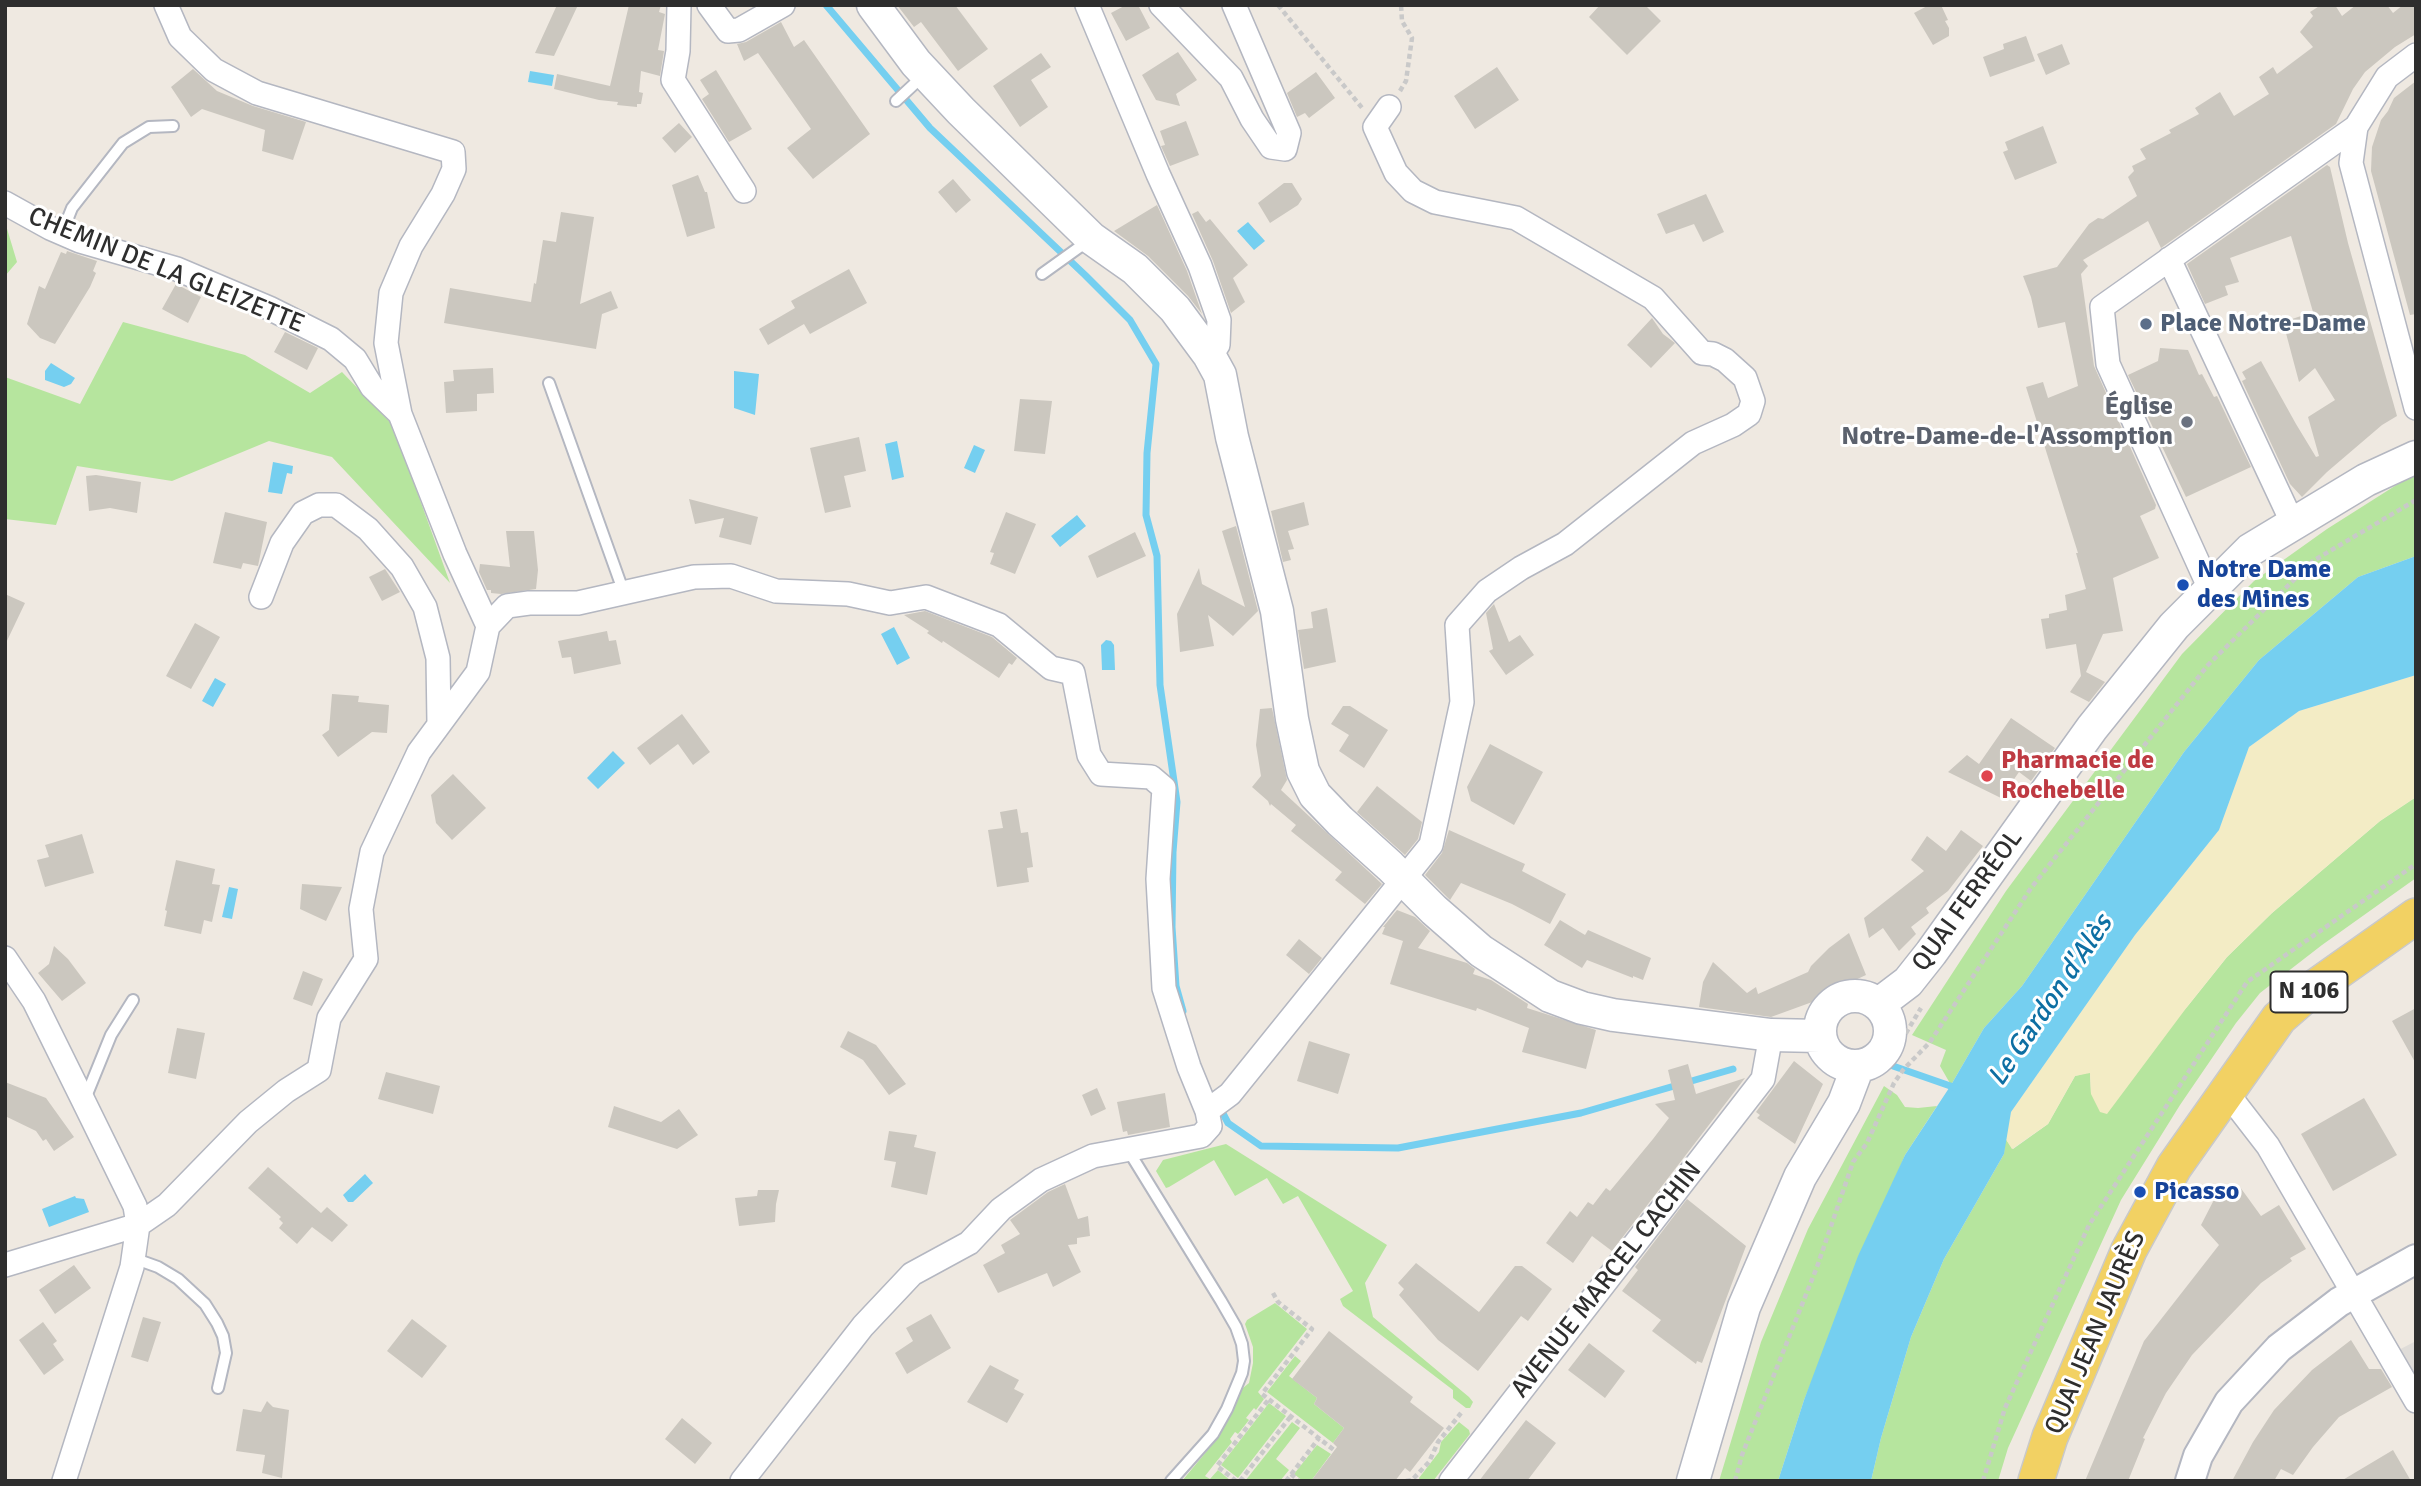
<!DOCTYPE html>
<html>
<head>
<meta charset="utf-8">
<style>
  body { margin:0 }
  #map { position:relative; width:2421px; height:1486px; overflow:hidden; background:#efe9e1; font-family:Signika,sans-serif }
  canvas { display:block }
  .frame { position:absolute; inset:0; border:7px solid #2e2e2e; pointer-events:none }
</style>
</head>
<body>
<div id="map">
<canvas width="2421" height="1486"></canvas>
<div class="frame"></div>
</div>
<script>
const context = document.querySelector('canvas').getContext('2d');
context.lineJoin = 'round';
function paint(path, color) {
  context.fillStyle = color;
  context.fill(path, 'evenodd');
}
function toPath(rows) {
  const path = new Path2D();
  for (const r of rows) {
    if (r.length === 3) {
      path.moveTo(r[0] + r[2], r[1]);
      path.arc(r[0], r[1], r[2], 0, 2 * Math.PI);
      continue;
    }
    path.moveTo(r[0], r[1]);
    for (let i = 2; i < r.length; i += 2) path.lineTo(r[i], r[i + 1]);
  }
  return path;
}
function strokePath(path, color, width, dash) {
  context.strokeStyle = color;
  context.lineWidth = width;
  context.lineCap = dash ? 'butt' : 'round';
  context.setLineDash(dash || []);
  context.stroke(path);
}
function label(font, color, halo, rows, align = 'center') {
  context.font = font + ' Signika,sans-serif';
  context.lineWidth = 6;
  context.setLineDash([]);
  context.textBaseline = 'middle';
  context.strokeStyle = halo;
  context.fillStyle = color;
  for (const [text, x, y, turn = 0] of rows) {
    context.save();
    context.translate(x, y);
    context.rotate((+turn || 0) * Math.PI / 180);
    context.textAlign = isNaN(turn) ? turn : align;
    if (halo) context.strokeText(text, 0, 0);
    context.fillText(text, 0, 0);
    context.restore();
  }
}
const green = toPath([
  [5,222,17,262,5,276],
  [123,322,245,355,310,393,342,372,393,425,450,583,332,457,269,441,172,481,77,466,56,525,5,519,5,377,80,404],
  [2416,475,2416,556,2358,577,2259,660,2184,752,2022,986,1984,1028,1951,1085,1940,1066,1946,1050,1912,1035,2006,891,2182,654,2254,581,2327,529,2398,484],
  [2416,797,2416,878,2322,945,2260,993,2236,1023,2180,1105,2121,1200,2008,1448,1998,1481,1871,1481,1881,1438,1911,1337,1944,1259,2004,1154,2005,1138,2013,1149,2048,1124,2075,1076,2090,1072,2091,1094,2187,1007,2227,957,2272,913,2380,821],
  [1884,1086,1897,1095,1905,1107,1918,1108,1937,1106,1905,1155,1804,1400,1778,1481,1719,1481,1761,1342,1808,1229],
  [1226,1144,1387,1245,1365,1283,1373,1317,1469,1397,1473,1402,1470,1408,1466,1408,1453,1398,1453,1390,1343,1306,1340,1299,1353,1291,1298,1196,1283,1204,1267,1178,1235,1196,1214,1160,1169,1187,1166,1188,1156,1171,1163,1160],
  [1275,1303,1307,1329,1258,1392,1264,1399,1256,1410,1254,1408,1246,1418,1249,1420,1238,1434,1235,1432,1230,1439,1232,1442,1205,1476,1210,1479,1218,1470,1231,1481,1182,1481,1216,1440,1238,1392,1249,1383,1253,1363,1253,1347,1245,1324,1247,1320],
  [1295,1356,1301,1361,1289,1376,1317,1398,1314,1404,1344,1428,1333,1443,1267,1392],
  [1269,1403,1286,1416,1238,1478,1221,1465],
  [1292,1422,1300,1428,1276,1459,1289,1470,1280,1481,1245,1481],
  [1459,1422,1469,1430,1470,1434,1433,1481,1420,1481,1419,1478,1439,1452,1441,1442],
  [1317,1445,1331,1454,1311,1481,1303,1481,1294,1474]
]);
const sand = toPath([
  [2416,675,2416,797,2380,821,2272,913,2227,957,2187,1007,2107,1114,2100,1112,2091,1094,2090,1073,2075,1076,2048,1124,2012,1149,2005,1138,2011,1112,2135,935,2219,830,2249,747,2299,711]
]);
const plaza = toPath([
  [2416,1341,2416,1401,2389,1355]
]);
const water = toPath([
  [530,71,554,75,552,86,528,82],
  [1248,222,1265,241,1254,250,1237,231],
  [51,363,75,378,71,384,64,387,45,380,45,371],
  [734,371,759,374,755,415,734,408],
  [897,441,904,477,892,480,885,444],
  [974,445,985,450,975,473,964,468],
  [273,462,293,466,292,474,287,473,282,494,268,492],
  [1077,515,1086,526,1060,547,1051,536],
  [2416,556,2416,675,2299,711,2249,747,2219,830,2135,935,2011,1112,2004,1154,1944,1259,1911,1337,1881,1438,1871,1481,1778,1481,1804,1400,1858,1256,1905,1155,1951,1085,1984,1028,2022,986,2184,752,2259,660,2358,577],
  [894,627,910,658,897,665,881,634],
  [1106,640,1111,641,1114,645,1115,670,1102,670,1101,645],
  [215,678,226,684,213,707,202,701],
  [613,751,625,763,598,789,587,778],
  [229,887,238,889,232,919,222,917],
  [365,1174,373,1183,353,1202,348,1202,343,1195],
  [75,1196,76,1198,84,1199,89,1212,49,1227,42,1209]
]);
const stream = toPath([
  [826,5,930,128,1085,275,1130,320,1156,364,1147,453,1146,515,1157,556,1160,685,1177,802,1173,852,1172,927,1176,986,1183,1011],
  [1893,1066,1959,1089],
  [1219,1106,1228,1123,1261,1146,1398,1148,1581,1113,1733,1069]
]);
const building = toPath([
  [557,5,578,5,554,56,535,53],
  [629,5,661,5,659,12,665,14,658,50,664,51,660,76,641,71,639,92,643,93,641,104,637,104,637,107,617,105,618,102,599,100,554,89,557,74,610,86],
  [897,5,955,5,988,49,958,71,921,22,914,27],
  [1126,5,1138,5,1150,28,1126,41,1111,13],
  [1600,5,1645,5,1661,21,1627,55,1589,17],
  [1929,5,1941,5,1948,20,1945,21,1949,28,1949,36,1933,45,1914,13],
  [2321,5,2335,5,2342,16,2356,5,2387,5,2393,13,2403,5,2416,5,2416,34,2395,47,2365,72,2353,89,2336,124,2161,248,2148,221,2083,260,2088,266,2081,274,2094,366,2156,505,2155,509,2140,516,2159,558,2113,578,2123,631,2103,634,2086,672,2105,682,2089,702,2070,692,2081,676,2076,644,2046,649,2041,619,2049,618,2049,614,2067,610,2065,595,2086,589,2076,553,2078,553,2026,387,2043,382,2048,398,2078,386,2065,322,2038,328,2031,297,2023,276,2057,267,2089,224,2098,218,2103,219,2137,196,2128,177,2134,171,2132,166,2146,159,2140,149,2171,133,2169,130,2199,114,2195,108,2220,92,2234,116,2269,94,2259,77,2273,67,2277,74,2313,47,2300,32,2313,16,2310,12],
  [781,22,794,47,804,40,870,134,813,179,787,148,811,129,758,53,744,61,737,44,746,42],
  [2026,36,2035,61,1990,77,1983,57,2004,49,2003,44],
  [2062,44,2070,64,2046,75,2037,54],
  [1178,52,1197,80,1176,94,1180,106,1156,100,1142,75],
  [1041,53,1051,67,1031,80,1048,107,1020,127,993,86],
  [1497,67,1519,100,1475,129,1454,96],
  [193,69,217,91,253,106,306,122,293,160,262,151,265,130,202,109,191,117,171,87],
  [716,70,752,129,729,142,702,99,709,94,700,80],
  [1316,72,1335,98,1309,118,1305,113,1297,117,1287,93],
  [2416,81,2416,314,2410,315,2371,171,2372,147,2381,120,2388,111,2394,98],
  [1186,121,1199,155,1170,166,1161,146,1165,145,1160,131],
  [679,123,692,137,675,153,662,138],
  [2043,126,2057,163,2015,180,2003,152,2008,150,2005,142],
  [2327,165,2330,167,2348,243,2397,416,2382,425,2327,472,2302,497,2290,484,2242,381,2246,379,2242,372,2261,361,2296,424,2316,457,2319,456,2308,417,2335,400,2315,368,2299,382,2283,322,2313,312,2291,236,2230,258,2239,282,2225,286,2228,295,2205,304,2187,264],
  [698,175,705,192,707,192,715,228,687,237,672,185],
  [953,179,971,200,956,213,938,192],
  [1284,183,1292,183,1302,199,1298,205,1270,223,1258,203],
  [1706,194,1724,232,1703,242,1694,224,1666,234,1657,214],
  [1157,205,1187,271,1202,314,1188,296,1148,256,1114,231],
  [1198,211,1206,222,1210,219,1248,265,1233,278,1245,302,1231,313,1213,261,1192,214],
  [561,212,594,217,580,304,611,291,618,308,602,314,596,349,444,323,450,288,531,302,534,283,536,284,543,240,556,242],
  [67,251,97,261,93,271,96,273,90,287,55,344,40,338,27,324,39,286,45,289,61,252,66,254],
  [849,269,867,303,810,334,804,324,768,345,759,329,795,308,791,301],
  [176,284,201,297,188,323,162,309],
  [1652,318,1663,334,1675,343,1651,368,1627,345],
  [285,332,318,348,307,370,274,352],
  [2160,348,2188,350,2199,375,2202,374,2214,397,2217,396,2251,467,2186,497,2128,375,2158,361],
  [493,368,494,393,477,394,477,411,446,413,444,382,454,381,453,370],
  [1020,399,1052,401,1045,454,1014,451],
  [859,437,866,471,844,476,851,507,825,513,810,448],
  [96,475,141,482,137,513,110,508,89,511,86,476],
  [689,499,758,517,751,545,719,537,724,518,695,524],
  [1304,502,1309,525,1288,531,1294,549,1288,550,1291,560,1283,562,1271,511],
  [225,512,267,522,258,566,243,563,241,569,213,563],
  [1006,512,1036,524,1015,574,990,564,994,553,990,552],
  [1236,526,1258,611,1233,636,1208,615,1214,646,1180,652,1177,614,1199,568,1202,584,1245,607,1222,531],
  [506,531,534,531,538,570,536,589,501,594,491,593,491,590,487,590,479,572,480,564,510,567],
  [1135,532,1146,556,1097,578,1088,556],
  [385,569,400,592,382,601,369,577],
  [5,594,25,603,5,645],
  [1494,604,1509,642,1520,635,1534,655,1506,675,1489,651,1493,649,1486,613],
  [1327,608,1336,662,1304,669,1298,630,1313,628,1311,612],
  [925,611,992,637,1017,658,1012,665,1009,663,999,678,943,641,942,643,927,633,929,631,904,615],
  [195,623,220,637,191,689,166,676],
  [607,631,609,641,616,640,621,664,574,674,571,657,562,658,558,641],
  [332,694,359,696,358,702,389,705,387,733,372,732,338,757,322,735,329,730],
  [1343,706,1350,706,1388,730,1364,768,1339,751,1349,735,1331,724],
  [1272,708,1287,780,1281,790,1382,884,1365,904,1335,880,1342,872,1291,831,1296,825,1271,804,1270,806,1268,801,1252,787,1261,776,1256,745,1260,709],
  [682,714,710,752,693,765,678,744,650,765,637,748],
  [2011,718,2055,748,2031,781,2019,772,2001,798,1948,772,1967,755,1979,764],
  [1490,744,1543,772,1514,825,1471,801,1467,787],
  [453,774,486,808,452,840,436,823,431,795],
  [1377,786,1422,822,1418,839,1405,855,1357,812],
  [1017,809,1021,833,1028,832,1033,867,1027,868,1029,882,997,887,988,830,1003,828,1000,812],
  [1449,830,1525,864,1522,871,1566,894,1550,924,1512,904,1461,883,1450,900,1425,875,1442,853],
  [1961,830,1983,846,1948,891,1926,908,1929,913,1911,927,1916,934,1899,951,1883,928,1869,938,1864,918,1924,871,1911,860,1927,836,1946,851],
  [82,834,94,873,45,887,37,860,49,857,45,845],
  [176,860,215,869,212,884,220,885,212,922,204,920,201,934,164,926,167,911,165,910],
  [302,884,342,887,326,921,300,909],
  [1397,910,1415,917,1430,931,1418,948,1467,963,1475,969,1473,974,1491,980,1528,1004,1527,1008,1596,1030,1586,1069,1522,1052,1529,1028,1477,1008,1476,1011,1390,984,1403,941,1382,934,1385,927,1383,927],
  [1560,920,1585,935,1588,930,1651,958,1643,980,1633,976,1633,978,1587,960,1582,968,1544,945],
  [1849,933,1866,975,1825,994,1826,997,1771,1017,1699,1007,1703,982,1713,962,1747,993,1756,987,1758,994,1808,972,1811,966,1829,948],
  [1299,939,1322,958,1309,974,1286,955],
  [54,946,68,959,86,983,62,1001,38,973,49,964],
  [303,971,323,979,312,1006,293,999],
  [2416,1008,2416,1064,2392,1021],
  [177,1028,205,1033,196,1079,168,1073],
  [848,1031,876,1045,906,1084,889,1095,863,1060,840,1047],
  [1309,1041,1350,1054,1338,1094,1297,1081],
  [1794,1061,1823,1084,1795,1144,1757,1118,1760,1115,1756,1112],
  [1688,1064,1696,1094,1745,1078,1612,1251,1592,1236,1573,1263,1546,1243,1570,1211,1577,1217,1588,1202,1593,1205,1606,1188,1610,1191,1653,1139,1669,1118,1655,1104,1675,1100,1668,1070],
  [386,1072,440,1086,433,1114,378,1099],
  [5,1082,46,1098,74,1137,54,1151,46,1139,43,1141,36,1131,5,1116],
  [1097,1088,1106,1109,1091,1116,1082,1095],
  [1165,1093,1170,1127,1128,1135,1127,1131,1123,1132,1117,1102],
  [2364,1098,2397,1155,2333,1191,2301,1134],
  [614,1106,661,1122,679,1109,698,1135,677,1149,608,1127],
  [889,1131,917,1135,914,1147,936,1152,927,1195,891,1187,896,1162,884,1160],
  [268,1167,321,1213,327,1207,348,1225,332,1242,312,1227,297,1244,279,1228,283,1223,279,1219,281,1217,248,1188],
  [1065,1184,1078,1219,1088,1216,1090,1236,1077,1238,1077,1244,1068,1245,1081,1272,1053,1287,1047,1273,998,1293,983,1265,1005,1253,1001,1245,1020,1234,1010,1220,1048,1192],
  [2240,1187,2261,1216,2279,1205,2306,1249,2290,1258,2292,1261,2261,1283,2192,1355,2166,1393,2143,1438,2145,1439,2128,1481,2085,1481,2144,1341,2219,1245,2201,1225,2218,1192,2227,1196],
  [779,1190,776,1204,775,1222,739,1226,735,1198,757,1196,758,1190],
  [1687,1199,1746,1246,1702,1363,1697,1361,1696,1364,1652,1331,1661,1320,1622,1291,1638,1270,1635,1267],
  [1416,1263,1479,1312,1515,1266,1522,1266,1552,1289,1528,1321,1521,1316,1478,1371,1438,1340,1399,1295,1404,1289,1398,1283],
  [74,1265,91,1288,55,1314,39,1290],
  [931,1314,951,1348,907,1374,895,1353,913,1341,906,1328],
  [143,1317,161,1322,148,1362,131,1357],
  [412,1319,447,1346,422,1378,387,1351],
  [43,1322,57,1341,53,1344,64,1360,44,1375,19,1340],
  [1329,1331,1413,1397,1410,1402,1444,1428,1410,1472,1405,1468,1395,1481,1311,1481,1337,1447,1333,1443,1344,1428,1314,1404,1317,1398,1292,1379],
  [2351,1340,2369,1369,2381,1369,2392,1387,2339,1417,2313,1447,2293,1475,2281,1469,2274,1481,2232,1481,2253,1442,2274,1410,2312,1370],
  [1589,1343,1625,1371,1605,1398,1568,1370],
  [990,1365,1019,1380,1014,1389,1024,1394,1007,1423,967,1402],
  [267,1401,273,1407,289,1410,282,1478,262,1473,265,1455,236,1451,243,1409,261,1412],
  [682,1418,712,1443,695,1464,665,1439],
  [1526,1420,1556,1443,1527,1481,1479,1481],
  [2393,1450,2411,1481,2341,1481]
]);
const path = toPath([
  [1278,5,1363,109],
  [1400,91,1406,81,1412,38,1402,21,1401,5],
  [1890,1032,1905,1031],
  [1884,1070,1921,1008],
  [1273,1293,1278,1302,1312,1329,1262,1394,1334,1450],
  [1291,1474,1299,1481],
  [1236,1481,1217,1466,1269,1399],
  [1240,1481,1291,1416],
  [1286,1481,1319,1438],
  [1406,1481,1412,1480,1429,1462,1438,1442,1461,1413],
  [1735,1481,1742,1455,1817,1267,1853,1162,1867,1143,1894,1083,1903,1070,1930,1042,2031,888,2208,665,2313,561,2416,500],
  [1983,1481,2005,1408,2089,1225,2247,982,2416,864]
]);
const service = toPath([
  [896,101,925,74],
  [62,233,72,208,123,143,149,127,173,126],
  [1042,274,1088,241],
  [549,383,624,593],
  [85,1099,111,1035,133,1000],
  [1128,1150,1221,1301,1236,1327,1242,1344,1244,1361,1242,1373,1227,1409,1213,1434,1171,1481],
  [133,1258,158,1267,178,1279,205,1304,217,1323,223,1336,226,1353,218,1388]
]);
const minor = toPath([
  [166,5,180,37,214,70,257,93,453,152,454,169,443,194,411,246,391,293,386,343,400,414],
  [679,5,678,51,673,80,744,191],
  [709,5,728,31,739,30,783,5],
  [1087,5,1158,174,1200,266,1219,320,1218,345,1209,355],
  [1161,5,1231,78,1252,119,1271,147,1285,149,1289,133,1234,5],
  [2416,55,2387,77,2356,127,2351,163,2416,408],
  [5,203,50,228,80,241,177,269,269,308,331,339,355,359,372,387,400,414,455,554,488,626],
  [2169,259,2293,524],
  [2210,589,2108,364,2102,307,2356,127],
  [261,597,282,543,303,513,319,505,336,505,368,529,402,567,425,607,438,658,439,723],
  [5,958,34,1001,84,1102,135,1206,138,1225,132,1267,64,1481],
  [2227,1093,2268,1146,2416,1401],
  [1207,1111,1230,1094,1431,845,1462,702,1457,625,1487,591,1521,568,1565,544,1693,443,1733,425,1749,414,1753,401,1745,378,1725,360,1713,354,1702,353,1653,298,1516,218,1435,202,1413,191,1396,173,1375,127,1389,107],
  [5,1265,138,1225,167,1205,248,1122,286,1091,319,1070,329,1018,366,959,361,909,372,852,419,752,478,672,488,626,507,606,529,603,578,603,694,577,731,576,776,591,848,594,890,603,926,597,999,625,1051,668,1073,673,1089,755,1101,774,1151,777,1164,788,1158,879,1164,988,1189,1067,1207,1111,1210,1126,1201,1136,1093,1156,1041,1180,1001,1209,969,1243,912,1274,863,1326,742,1481],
  [1451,1481,1763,1079,1771,1035]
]);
const tertiary = toPath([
  [2190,1481,2198,1456,2229,1402,2279,1348,2339,1302,2416,1259]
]);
const secondary = toPath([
  [873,5,916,63,961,111,1091,238,1135,269,1175,309,1209,355,1220,375,1232,437,1277,611,1292,719,1303,771,1315,795,1340,821,1390,866,1434,910,1481,951,1550,996,1582,1008,1613,1015,1771,1035,1820,1036],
  [1855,1031,35],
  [1879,1004,1908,982,1931,953,2092,728,2174,626,2250,550,2366,480,2416,457],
  [1693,1481,1744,1307,1800,1177,1844,1103,1858,1066]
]);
const primary = toPath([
  [2036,1481,2050,1437,2129,1250,2174,1167,2279,1018,2310,991,2416,916]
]);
const markers = [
  [2146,324,7,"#5c6f8a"],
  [2187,422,7,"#6b7280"],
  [2183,585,7,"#1a4fb4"],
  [1987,776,7,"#e0444e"],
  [2140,1192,7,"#1a4fb4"]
];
const shields = [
  [2309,992,77]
];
const shieldNames = [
  ["N 106",2309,992]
];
const streetNames = [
  ["CHEMIN DE LA GLEIZETTE",166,271,22],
  ["QUAI FERRÉOL",1968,901,-54],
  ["AVENUE MARCEL CACHIN",1607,1280,-52],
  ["QUAI JEAN JAURÈS",2096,1333,-67]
];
const serviceNames = [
  ["Place Notre-Dame",2160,324]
];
const worshipNames = [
  ["Église",2173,407],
  ["Notre-Dame-de-l'Assomption",2173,437]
];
const transitNames = [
  ["Notre Dame",2197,570],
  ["des Mines",2197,600],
  ["Picasso",2154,1192]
];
const healthNames = [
  ["Pharmacie de",2001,761],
  ["Rochebelle",2001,791]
];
const waterNames = [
  ["Le Gardon d'Alès",2051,1001,-56]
];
paint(green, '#b6e59e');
paint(sand, '#f3ecc5');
paint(plaza, '#dfdcd8');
paint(water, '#75cff0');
strokePath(stream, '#75cff0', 7);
paint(building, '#cbc7bf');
strokePath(service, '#b4b7c1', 14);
strokePath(minor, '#b4b7c1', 26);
strokePath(tertiary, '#b4b7c1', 32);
strokePath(secondary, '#b4b7c1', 35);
strokePath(primary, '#c9c9c9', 38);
strokePath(path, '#c9c9c9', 4.5, [5, 3.5]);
strokePath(service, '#fff', 10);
strokePath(minor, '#fff', 23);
strokePath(tertiary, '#fff', 28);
strokePath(secondary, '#fff', 32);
strokePath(primary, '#f2d163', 35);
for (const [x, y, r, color] of markers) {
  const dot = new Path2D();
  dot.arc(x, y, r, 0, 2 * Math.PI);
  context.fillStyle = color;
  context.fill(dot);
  strokePath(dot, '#fff', 2.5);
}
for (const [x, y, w] of shields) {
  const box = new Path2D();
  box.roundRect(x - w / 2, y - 20.5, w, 41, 5);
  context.fillStyle = '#fff';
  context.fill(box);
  strokePath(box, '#2e2e2e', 2);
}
label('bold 24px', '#2e2e2e', null, shieldNames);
label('26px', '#2e2e2e', '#fff', streetNames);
label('bold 26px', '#4e5e75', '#fff', serviceNames, 'left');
label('bold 26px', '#5b616d', '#fff', worshipNames, 'right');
label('bold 26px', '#164399', '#fff', transitNames, 'left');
label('bold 26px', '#be3a42', '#fff', healthNames, 'left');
label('italic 28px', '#0d6fa3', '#fff', waterNames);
</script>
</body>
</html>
